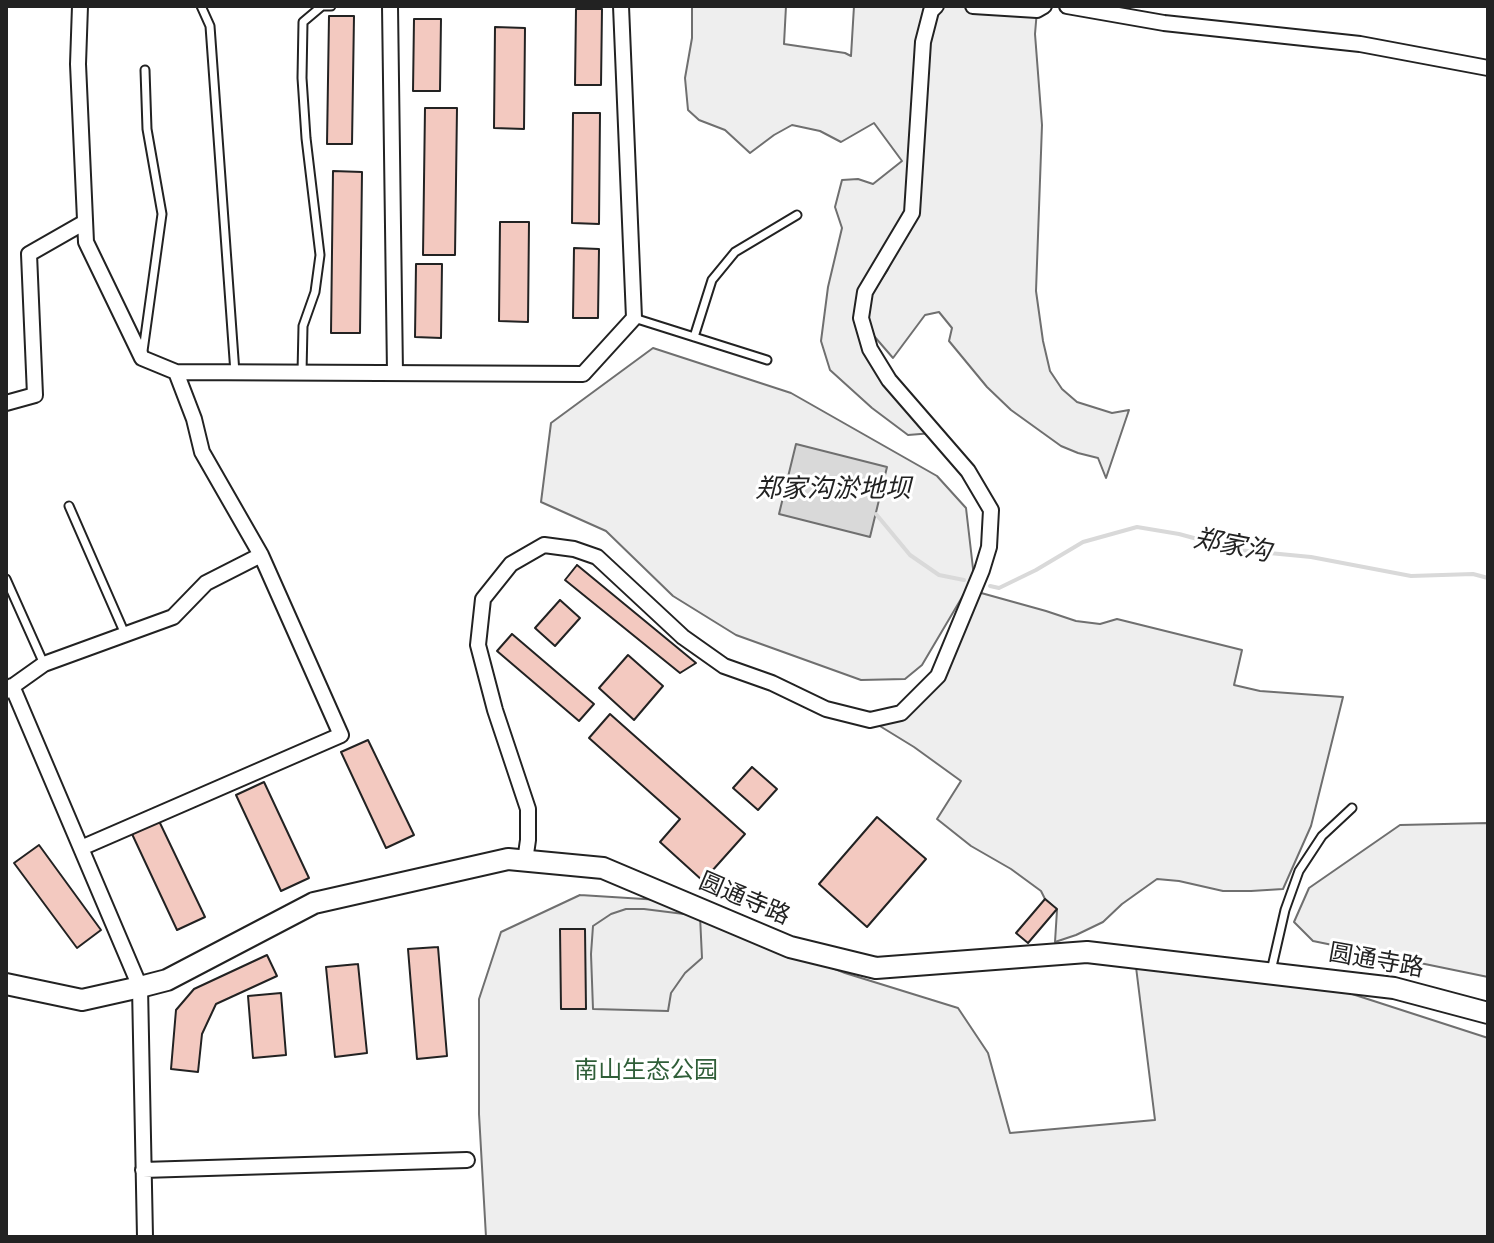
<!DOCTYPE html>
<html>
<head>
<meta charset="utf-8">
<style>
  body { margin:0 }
  #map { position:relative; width:1494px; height:1243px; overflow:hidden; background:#fff; font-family:Roboto,sans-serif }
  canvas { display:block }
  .frame { position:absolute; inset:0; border:8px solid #222; pointer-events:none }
</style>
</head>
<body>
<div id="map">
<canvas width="1494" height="1243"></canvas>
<div class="frame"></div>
</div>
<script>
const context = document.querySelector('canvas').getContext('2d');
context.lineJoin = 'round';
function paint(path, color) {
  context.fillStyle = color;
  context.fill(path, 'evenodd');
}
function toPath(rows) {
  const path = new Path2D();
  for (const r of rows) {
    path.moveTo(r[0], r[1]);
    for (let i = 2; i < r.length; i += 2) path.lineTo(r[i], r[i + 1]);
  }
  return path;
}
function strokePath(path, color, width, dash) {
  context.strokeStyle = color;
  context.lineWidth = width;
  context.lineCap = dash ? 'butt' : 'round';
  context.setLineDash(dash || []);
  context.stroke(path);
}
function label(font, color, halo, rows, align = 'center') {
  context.font = font + ' Roboto,"Noto Sans SC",sans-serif';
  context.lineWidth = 6;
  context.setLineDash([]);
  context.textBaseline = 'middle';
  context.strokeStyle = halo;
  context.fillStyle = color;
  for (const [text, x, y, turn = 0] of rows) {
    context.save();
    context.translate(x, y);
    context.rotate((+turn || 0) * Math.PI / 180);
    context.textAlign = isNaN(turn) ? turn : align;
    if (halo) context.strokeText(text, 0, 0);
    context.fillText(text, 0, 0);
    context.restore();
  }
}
const green = toPath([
  [692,6,786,6,784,44,845,53,851,56,854,6,1044,6,1037,10,1035,34,1042,125,1036,291,1043,341,1050,371,1062,389,1077,402,1112,413,1129,410,1106,478,1098,458,1078,453,1061,446,1011,410,987,387,949,341,952,328,939,312,925,315,893,358,874,336,868,317,872,293,887,271,908,223,865,292,870,349,933,433,908,435,872,408,830,370,821,341,828,287,842,228,835,207,842,180,858,179,873,184,902,161,874,123,841,142,820,131,792,125,774,135,750,153,725,130,699,120,688,110,685,78,692,38,692,6],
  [653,348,791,393,937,476,966,508,974,577,922,665,905,679,861,680,736,635,673,596,606,531,541,502,551,423,653,348],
  [974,591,1046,611,1076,621,1100,624,1117,619,1242,650,1234,685,1260,691,1343,697,1311,826,1283,889,1251,891,1223,891,1179,881,1157,879,1122,904,1103,922,1076,935,1055,942,1057,910,1045,899,1041,891,1011,869,971,846,937,819,961,781,914,747,870,720,901,713,938,676,974,591],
  [1488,823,1488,977,1313,941,1294,922,1309,888,1400,825,1488,823],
  [580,895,660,900,845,973,958,1008,988,1053,1010,1133,1155,1120,1136,967,1349,993,1488,1038,1488,1237,486,1237,479,1114,479,999,501,932,580,895]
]);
const parking = toPath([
  [626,909,644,909,700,916,702,958,685,973,671,993,668,1011,593,1009,591,954,593,926,611,914,626,909]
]);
const water = toPath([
  [796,444,887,467,870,537,779,514,796,444]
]);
const stream = toPath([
  [876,514,910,555,939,575,964,580],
  [990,586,999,588,1036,570,1083,542,1137,527,1179,534,1238,550,1311,557,1411,576,1473,574,1488,578]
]);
const building = toPath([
  [576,9,602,9,601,85,575,85,576,9],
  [329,16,354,16,352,144,327,144,329,16],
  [414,19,441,19,440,91,413,91,414,19],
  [495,27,525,28,524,129,494,128,495,27],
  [425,108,457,108,455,255,423,255,425,108],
  [573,113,600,113,599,224,572,223,573,113],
  [333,171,362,172,360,333,331,333,333,171],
  [500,222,529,222,528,322,499,321,500,222],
  [574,248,599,249,598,318,573,318,574,248],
  [416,264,442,264,441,338,415,337,416,264],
  [577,565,696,663,680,673,565,580,577,565],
  [560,600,580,618,555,646,535,628,560,600],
  [512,634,594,704,579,721,497,651,512,634],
  [628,655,663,686,634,720,599,688,628,655],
  [610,714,745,834,703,881,660,842,680,819,589,738,610,714],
  [368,740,414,835,386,848,341,752,368,740],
  [752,767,777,789,758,810,733,788,752,767],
  [264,782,309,878,281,891,236,795,264,782],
  [877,817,926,859,867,927,819,884,877,817],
  [159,821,205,917,177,930,132,834,159,821],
  [39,845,101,930,77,948,14,863,39,845],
  [1045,899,1057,909,1028,943,1016,933,1045,899],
  [560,929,585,929,586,1009,561,1009,560,929],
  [438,947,447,1056,417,1059,408,949,438,947],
  [267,955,277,976,216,1004,202,1034,198,1072,171,1069,176,1010,194,989,267,955],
  [358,964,367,1053,335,1057,326,967,358,964],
  [281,993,286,1055,253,1058,248,996,281,993]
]);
const lane = toPath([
  [201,6,210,26,235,373],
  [634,318,767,360],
  [694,337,712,280,735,252,797,215],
  [143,351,162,214,147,129,145,70],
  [302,373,303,326,315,292,320,255,306,138,302,78,303,22,322,6,331,6],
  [69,506,125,634],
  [6,579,44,664],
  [1271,971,1285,910,1299,871,1322,836,1352,808]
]);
const street = toPath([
  [80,6,78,64,86,242,142,358,176,372,583,374,634,318,621,6],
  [390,6,395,373],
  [973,6,1037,10,1044,6],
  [1067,6,1164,23,1360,44,1488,68],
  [6,403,35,395,29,254,85,222],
  [12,686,140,987,145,1237],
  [6,691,44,664,173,617,206,583,261,555],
  [81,848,341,735,261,555,202,452,194,419,176,372],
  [525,861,528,840,528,809,495,710,478,645,483,599,511,564,544,545,574,549,597,557,683,637,724,666,772,683,826,709,870,720,901,713,938,676,982,570,989,547,991,510,968,471,889,380,870,349,861,318,865,292,912,213,923,42,931,11,936,6],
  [143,1170,467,1160]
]);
const secondary = toPath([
  [6,984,82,1000,140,987,167,980,314,903,508,859,603,868,790,947,876,968,1087,952,1394,988,1488,1013]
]);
const streetNames = [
  ["圆通寺路",744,900,23],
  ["圆通寺路",1376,962,10]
];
const parkNames = [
  ["南山生态公园",646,1072]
];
const waterNames = [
  ["郑家沟淤地坝",833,490],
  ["郑家沟",1232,547,11]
];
paint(green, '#eee');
strokePath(green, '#6f6f6f', 2);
paint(parking, '#ededed');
strokePath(parking, '#6f6f6f', 2);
paint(water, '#d9d9d9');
strokePath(water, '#6f6f6f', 2);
strokePath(stream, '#d9d9d9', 4);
paint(building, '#f3c9c0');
strokePath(building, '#222', 2);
strokePath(lane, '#222', 11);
strokePath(street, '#222', 18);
strokePath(secondary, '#222', 24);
strokePath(lane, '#fff', 7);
strokePath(street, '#fff', 14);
strokePath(secondary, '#fff', 20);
label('24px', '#222', '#fff', streetNames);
label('24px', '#2f5e38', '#fff', parkNames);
label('italic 26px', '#222', '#fff', waterNames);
</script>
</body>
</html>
